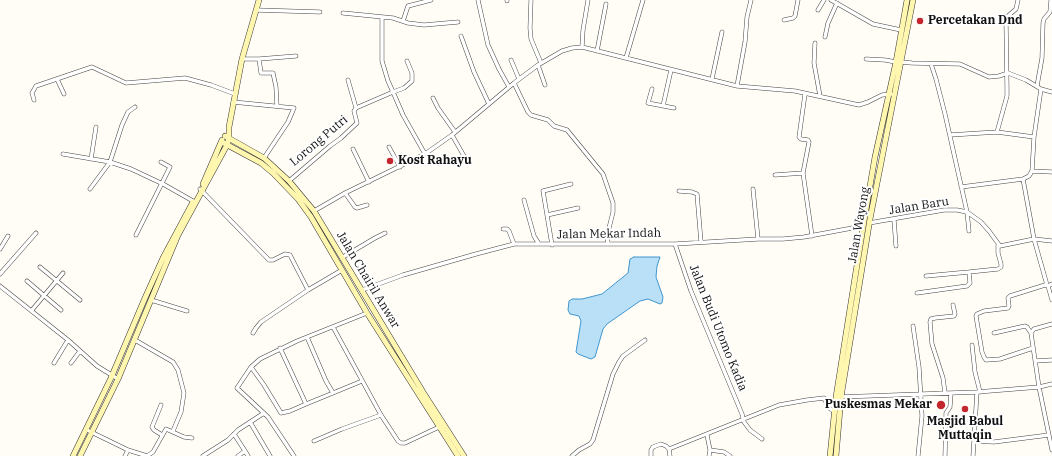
<!DOCTYPE html>
<html>
<head>
<meta charset="utf-8">
<style>
  body { margin:0 }
  canvas { display:block; background:#fffdf5 }
</style>
</head>
<body>
<canvas width="1052" height="456"></canvas>
<script>
const context = document.querySelector('canvas').getContext('2d');
context.lineJoin = 'round';
function paint(path, color) {
  context.fillStyle = color;
  context.fill(path, 'evenodd');
}
function toPath(rows) {
  const path = new Path2D();
  for (const r of rows) {
    path.moveTo(r[0], r[1]);
    for (let i = 2; i < r.length; i += 2) path.lineTo(r[i], r[i + 1]);
  }
  return path;
}
function strokePath(path, color, width, dash) {
  context.strokeStyle = color;
  context.lineWidth = width;
  context.lineCap = dash ? 'butt' : 'round';
  context.setLineDash(dash || []);
  context.stroke(path);
}
function label(font, color, halo, rows, align = 'center') {
  context.font = font + ' "IBM Plex Serif",serif';
  context.lineWidth = 4;
  context.setLineDash([]);
  context.textBaseline = 'middle';
  context.strokeStyle = halo;
  context.fillStyle = color;
  for (const [text, x, y, turn = 0] of rows) {
    context.save();
    context.translate(x, y);
    context.rotate((+turn || 0) * Math.PI / 180);
    context.textAlign = isNaN(turn) ? turn : align;
    if (halo) context.strokeText(text, 0, 0);
    context.fillText(text, 0, 0);
    context.restore();
  }
}
const water = toPath([
  [634,257,660,257,657,266,656,277,663,297,662,303,660,304,648,299,640,301,607,324,603,329,595,357,591,359,578,354,576,352,581,321,579,316,570,314,568,310,569,301,572,299,582,299,602,294,628,273,630,259,634,257]
]);
const street = toPath([
  [478,0,488,45,499,69,509,87],
  [531,0,530,28,531,39,541,63],
  [831,0,873,24,901,30],
  [507,1,507,0],
  [256,10,320,12],
  [818,10,824,0],
  [343,13,393,18,408,23,424,25,458,22],
  [784,20,793,18,795,16,798,0],
  [403,21,408,6,431,0],
  [461,36,474,72,489,104],
  [825,37,828,23,837,3],
  [815,43,814,63,820,96],
  [582,47,583,30,588,0],
  [597,51,606,4],
  [626,58,643,0],
  [242,59,259,59,261,73,273,73,276,87,277,106],
  [259,59,296,56],
  [866,59,885,60,896,62],
  [511,60,519,79],
  [407,61,412,73,412,81,404,88,393,92,403,115,425,154],
  [901,62,912,63,960,64,989,77,999,76,1008,73,1026,80,1041,89],
  [931,64,936,79,945,114,967,212,969,231],
  [538,65,545,85],
  [57,79,64,94],
  [712,79,722,32],
  [348,80,356,108],
  [514,83,528,112,531,115,548,120,554,126,567,130,603,174,613,203,613,212,607,236,608,243],
  [737,86,745,42,747,17,751,0],
  [1037,86,1042,58,1043,23,1044,19,1050,12,1051,0],
  [652,89,648,103,674,108],
  [433,98,438,108,455,132],
  [34,100,32,93,36,86,92,67,126,83,185,78,211,85,235,94],
  [233,102,294,108,288,122,264,158],
  [663,106,671,70],
  [997,132,1034,137],
  [452,135,464,156],
  [950,135,997,132,1007,96,1007,88,1006,20,1008,16,1016,9,1018,0],
  [389,147,400,167],
  [353,149,369,182],
  [63,154,110,162,131,169,163,184,193,201],
  [91,159,96,127],
  [1032,171,1052,172],
  [803,173,809,142,808,140,801,139,799,137,805,94],
  [775,175,803,173,812,236],
  [289,181,330,146,341,138,357,123,354,111,356,108,393,92,388,81,382,61,382,18],
  [961,187,1023,179],
  [90,189,110,162,122,125,128,112,135,107],
  [200,189,269,260,273,260,285,254,290,255,308,290,342,270],
  [753,189,758,239],
  [679,191,692,192,697,194,701,242],
  [345,193,355,207,357,208,367,205],
  [524,200,534,236,539,244],
  [314,211,345,193,425,154,452,135,514,83,538,65,562,51,572,48,582,47,737,86,795,91,859,105,868,102,882,95,891,94],
  [547,215,578,208],
  [894,220,896,246],
  [869,223,944,210,957,210,967,212,981,222,989,231,1000,246,1034,239,1052,241],
  [503,229,507,229,509,231,514,244],
  [136,235,170,167,161,162],
  [675,244,691,291,742,414,744,422,750,430,762,439],
  [552,245,543,191,571,184],
  [0,249,8,236],
  [343,257,375,238,385,233],
  [40,267,80,300],
  [0,274,36,233],
  [926,276,969,272],
  [27,281,61,310],
  [1047,285,1034,239,1023,179,1029,176,1032,171,1034,137,1041,89,1052,92],
  [0,286,68,340,97,366,118,379],
  [1048,286,1052,300],
  [362,290,403,275,476,254,514,244,675,244,758,239,783,239,804,237,863,226],
  [917,293,967,286,970,283,969,272,998,269,1001,267,1001,264,998,253,998,245],
  [151,300,187,311],
  [32,310,63,273],
  [1052,324,1034,329,1031,333,1039,387,1052,450],
  [913,326,919,367,922,416,918,456],
  [333,327,381,415,398,441,401,443,405,443,439,427],
  [253,333,256,328,261,322,308,290],
  [994,333,1025,326,1027,327,1031,333],
  [135,340,173,362,178,370,184,393,181,412,173,431],
  [972,345,975,372,980,392],
  [1033,348,1000,359,986,360,984,357,982,352,976,316,977,314,984,311,1008,308,1009,306,1008,298,1010,296,1045,285,1048,286,1052,284],
  [1035,361,1052,360],
  [54,363,68,340],
  [71,363,80,351],
  [251,367,264,385,281,413,290,411,306,404,280,348],
  [333,393,362,381],
  [945,393,943,378,932,344,930,322,931,319,935,318,954,316,955,314,953,305],
  [840,397,977,392,1039,387,1052,384],
  [306,404,333,393,326,381,307,337],
  [161,405,152,427,154,430,162,435],
  [250,422,270,456],
  [87,430,128,450,147,456,153,452,166,429,184,437,192,438],
  [234,434,245,451],
  [707,435,710,450,709,456],
  [314,441,342,429,381,415],
  [974,441,994,442,1049,435],
  [669,449,779,405,807,400,824,398,829,408,835,412],
  [710,450,724,452,730,456],
  [125,456,128,450],
  [203,456,228,440,238,430,264,413],
  [238,456,245,451,248,456],
  [294,456,268,417,237,388,251,367,260,359,297,341,367,313],
  [572,456,579,450,590,444,593,440,613,374,619,362,623,356,645,340],
  [651,456,651,450,653,447,661,444,666,446,669,449,670,456],
  [945,456,946,413,950,407,951,393],
  [973,456,977,392]
]);
const secondary = toPath([
  [225,136,264,158,289,181,314,211,423,392,464,456],
  [222,142,261,163,273,173,298,199,311,217,367,313,458,456],
  [203,184,222,140],
  [73,456,111,378,145,298,163,258,193,202],
  [80,456,118,379,178,235,227,145,229,138,229,127,242,59,259,0],
  [830,456,836,397,864,221,875,157,896,62,907,0],
  [836,456,841,397,870,219,913,0]
]);
const markers = [
  [920,21,4,"#c4262e"],
  [390,161,4,"#c4262e"],
  [941,405,5,"#c4262e"],
  [965,409,4,"#c4262e"]
];
const poiNames = [
  ["Percetakan Dnd",928,21],
  ["Kost Rahayu",398,161],
  ["Puskesmas Mekar",932,405,"right"],
  ["Masjid Babul",965,422,"center"],
  ["Muttaqin",965,436,"center"]
];
const streetNames = [
  ["Lorong Putri",319,141,-40],
  ["Jalan Baru",919,206,-9],
  ["Jalan Wayong",859,225,-80],
  ["Jalan Mekar Indah",609,234,-1],
  ["Jalan Chairil Anwar",368,280,59],
  ["Jalan Budi Utomo Kadia",718,328,68]
];
paint(water, '#b9e0f7');
strokePath(water, '#3f96cf', 1);
strokePath(street, '#444', 4.5);
strokePath(secondary, '#333', 6);
strokePath(street, '#fff', 3.5);
strokePath(secondary, '#fff6b0', 5);
for (const [x, y, r, color] of markers) {
  const dot = new Path2D();
  dot.arc(x, y, r, 0, 2 * Math.PI);
  context.fillStyle = color;
  context.fill(dot);
  strokePath(dot, '#fff', 1.5);
}
label('bold 12px', '#111', '#fff', poiNames, 'left');
label('12px', '#111', '#fff', streetNames);
</script>
</body>
</html>
